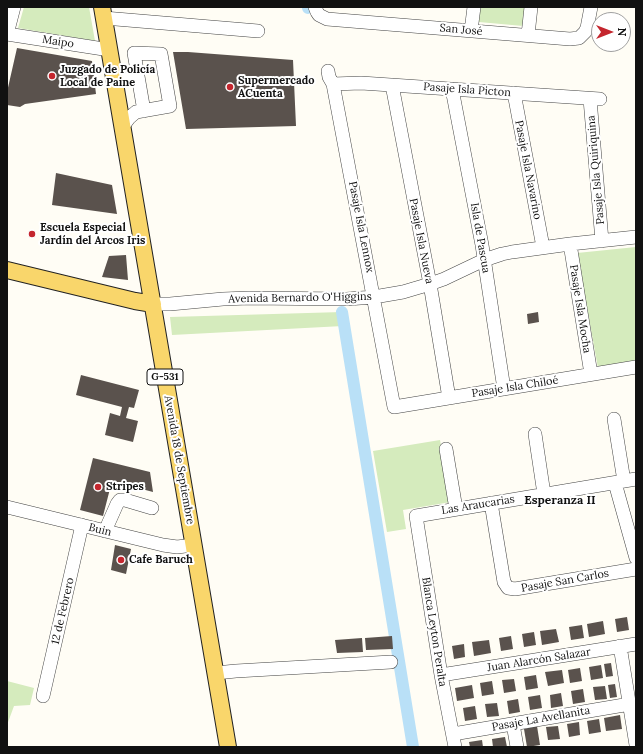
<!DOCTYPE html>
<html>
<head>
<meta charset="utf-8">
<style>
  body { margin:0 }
  #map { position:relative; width:643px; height:754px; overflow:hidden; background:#fffdf5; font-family:Lora,serif }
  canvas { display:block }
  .frame { position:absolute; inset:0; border:8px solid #111; pointer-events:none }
  .north { position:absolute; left:591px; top:12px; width:40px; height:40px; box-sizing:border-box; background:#fff; border:1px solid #a0a0a0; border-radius:50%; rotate:90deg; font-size:11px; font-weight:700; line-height:16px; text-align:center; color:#111 }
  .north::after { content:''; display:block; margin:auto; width:14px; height:18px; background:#c4262e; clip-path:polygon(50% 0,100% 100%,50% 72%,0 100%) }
</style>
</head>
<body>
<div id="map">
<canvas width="643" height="754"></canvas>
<div class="frame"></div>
<div class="north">N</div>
</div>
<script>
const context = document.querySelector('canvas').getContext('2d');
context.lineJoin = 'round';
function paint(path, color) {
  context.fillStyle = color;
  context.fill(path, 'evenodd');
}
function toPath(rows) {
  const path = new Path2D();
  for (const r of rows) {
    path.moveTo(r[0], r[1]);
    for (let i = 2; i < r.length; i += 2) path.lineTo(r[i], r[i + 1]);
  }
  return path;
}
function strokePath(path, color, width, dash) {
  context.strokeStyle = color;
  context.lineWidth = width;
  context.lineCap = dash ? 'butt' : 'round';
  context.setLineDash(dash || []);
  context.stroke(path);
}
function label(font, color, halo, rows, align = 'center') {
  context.font = font + ' Lora,serif';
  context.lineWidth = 4;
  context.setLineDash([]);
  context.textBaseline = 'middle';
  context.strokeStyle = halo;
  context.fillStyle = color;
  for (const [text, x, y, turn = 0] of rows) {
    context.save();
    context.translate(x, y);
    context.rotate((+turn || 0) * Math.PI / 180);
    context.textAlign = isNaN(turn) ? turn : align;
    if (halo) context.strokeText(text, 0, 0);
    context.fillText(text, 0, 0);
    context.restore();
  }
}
const green = toPath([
  [24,7,89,7,95,41,18,28],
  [480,7,526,7,523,26,479,22],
  [636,247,636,362,598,368,577,253],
  [342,312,343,326,172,335,170,317],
  [440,440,451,502,403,510,406,529,387,532,373,451],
  [7,681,34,688,30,705,14,706,7,725]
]);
const canal = toPath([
  [308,8,308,7],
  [342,312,413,747]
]);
const building = toPath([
  [17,48,92,61,96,94,25,104,20,107,7,105,7,92],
  [173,52,188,52,293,60,296,126,186,129],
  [56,173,112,185,117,214,52,205],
  [126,255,128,280,102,277,109,256],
  [538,312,539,322,528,324,527,314],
  [81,375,139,390,134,408,129,407,126,418,138,421,133,442,105,435,110,413,120,416,122,407,76,395],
  [93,458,150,472,153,492,112,481,103,516,80,510],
  [115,545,131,549,126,574,111,570],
  [627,617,629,630,617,632,615,619],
  [603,621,605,634,589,637,587,624],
  [582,625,584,638,571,640,569,627],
  [556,629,559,642,542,645,540,631],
  [534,632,536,645,524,647,522,634],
  [392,636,393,649,366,650,365,638],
  [511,636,513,649,501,651,499,638],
  [362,638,363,652,337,653,335,640],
  [489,640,491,653,474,656,472,642],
  [464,644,465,657,454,659,452,646],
  [611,663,613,676,606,677,604,664],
  [601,665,603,678,591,680,589,667],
  [580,668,582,681,570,683,568,670],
  [562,670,564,683,548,686,545,672],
  [536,675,538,688,526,690,524,677],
  [514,679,516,691,504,693,502,680],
  [492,681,494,694,482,696,480,683],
  [615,684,617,697,610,698,608,685],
  [472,685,474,698,457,701,455,688],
  [605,686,607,699,595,700,593,687],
  [583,689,585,702,573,704,571,691],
  [561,693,563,706,551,708,550,695],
  [540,695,542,708,530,710,528,697],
  [518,699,520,712,509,714,507,701],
  [497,703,499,716,487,717,485,704],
  [475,706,477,719,465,721,463,708],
  [620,715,622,729,606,731,604,718],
  [599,719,601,732,589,734,587,721],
  [579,722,580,735,569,737,567,724],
  [537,726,540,745,527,747,524,729],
  [558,726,560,739,548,740,546,727],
  [505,737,507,747,493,747,492,739],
  [482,740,483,747,470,747,469,742]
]);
const minor = toPath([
  [315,7,317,12,319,15,327,19,570,39,579,38,585,32,587,28,591,7],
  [104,18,258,31],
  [471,31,474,7],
  [7,34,110,50],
  [7,34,14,7],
  [528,35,531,7],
  [328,71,329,77,333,84,394,407,636,367],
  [114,74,118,77,127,80,131,80,138,79],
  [333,84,361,83,376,84,600,99],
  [392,85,430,284,449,398],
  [452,89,482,245,504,389],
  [514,93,543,247],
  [590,99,602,241],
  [123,126,129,118,136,112,170,106,161,54,134,53,144,111],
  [570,244,591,374],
  [153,304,170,304,223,299,249,298,347,299,374,297,403,292,430,284,444,279,484,260,502,254,512,252,570,244,636,237],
  [614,419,624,481],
  [535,434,544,494],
  [446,449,456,509],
  [615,483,636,558],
  [491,503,504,582,508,588,515,589,636,569],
  [7,507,163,545,177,547,194,545],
  [105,531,117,504,120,500,125,500,152,508],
  [620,646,636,745],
  [216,673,236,671,391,662],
  [441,675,636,644],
  [43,696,82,525],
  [513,724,517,747],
  [453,734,630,704],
  [455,747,441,675,416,516,636,479]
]);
const major = toPath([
  [102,7,228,747],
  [7,270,135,301,153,304]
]);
const markers = [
  [52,76,4,"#c4262e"],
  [230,87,4,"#c4262e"],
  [32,234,4,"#c4262e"],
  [98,487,4,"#c4262e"],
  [121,560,4,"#c4262e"]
];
const shields = [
  [165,377,36]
];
const shieldNames = [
  ["G-531",165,377]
];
const streetNames = [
  ["San José",461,30,5],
  ["Maipo",58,42,9],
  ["Pasaje Isla Picton",467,90,4],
  ["Pasaje Isla Navarino",528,170,79],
  ["Pasaje Isla Quiriquina",596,170,-95],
  ["Pasaje Isla Lennox",361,227,79],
  ["Isla de Pascua",480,238,80],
  ["Pasaje Isla Nueva",421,241,79],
  ["Avenida Bernardo O'Higgins",300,298,-1],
  ["Pasaje Isla Mocha",580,309,81],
  ["Pasaje Isla Chiloé",515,387,-9],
  ["Avenida 18 de Septiembre",179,460,80],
  ["Las Araucarias",478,505,-9],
  ["Buin",100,530,14],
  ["Pasaje San Carlos",565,581,-10],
  ["12 de Febrero",63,611,-77],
  ["Blanca Leyton Peralta",434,632,81],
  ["Juan Alarcón Salazar",539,660,-9],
  ["Pasaje La Avellanita",541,719,-10]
];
const poiNames = [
  ["Juzgado de Policía",60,70],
  ["Local de Paine",60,83],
  ["Supermercado",238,81],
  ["ACuenta",238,94],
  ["Escuela Especial",40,228],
  ["Jardín del Arcos Iris",40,241],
  ["Stripes",106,487],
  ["Cafe Baruch",129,560]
];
const neighbourhoodNames = [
  ["Esperanza II",560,501]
];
paint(green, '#d5ebbd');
strokePath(canal, '#b9e0f7', 12);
paint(building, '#5a524d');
strokePath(minor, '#444', 14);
strokePath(major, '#222', 18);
strokePath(minor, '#fff', 13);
strokePath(major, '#f9d66b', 16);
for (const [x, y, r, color] of markers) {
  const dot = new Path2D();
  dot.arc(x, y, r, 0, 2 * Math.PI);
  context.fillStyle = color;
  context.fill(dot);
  strokePath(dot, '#fff', 1.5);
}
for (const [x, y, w] of shields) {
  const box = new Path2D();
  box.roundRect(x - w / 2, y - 8, w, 16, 3);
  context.fillStyle = '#fff';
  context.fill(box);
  strokePath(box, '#111', 1);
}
label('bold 10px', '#111', null, shieldNames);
label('11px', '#111', '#fff', streetNames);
label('bold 11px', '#111', '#fff', poiNames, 'left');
label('bold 12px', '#111', '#fff', neighbourhoodNames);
</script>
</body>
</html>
